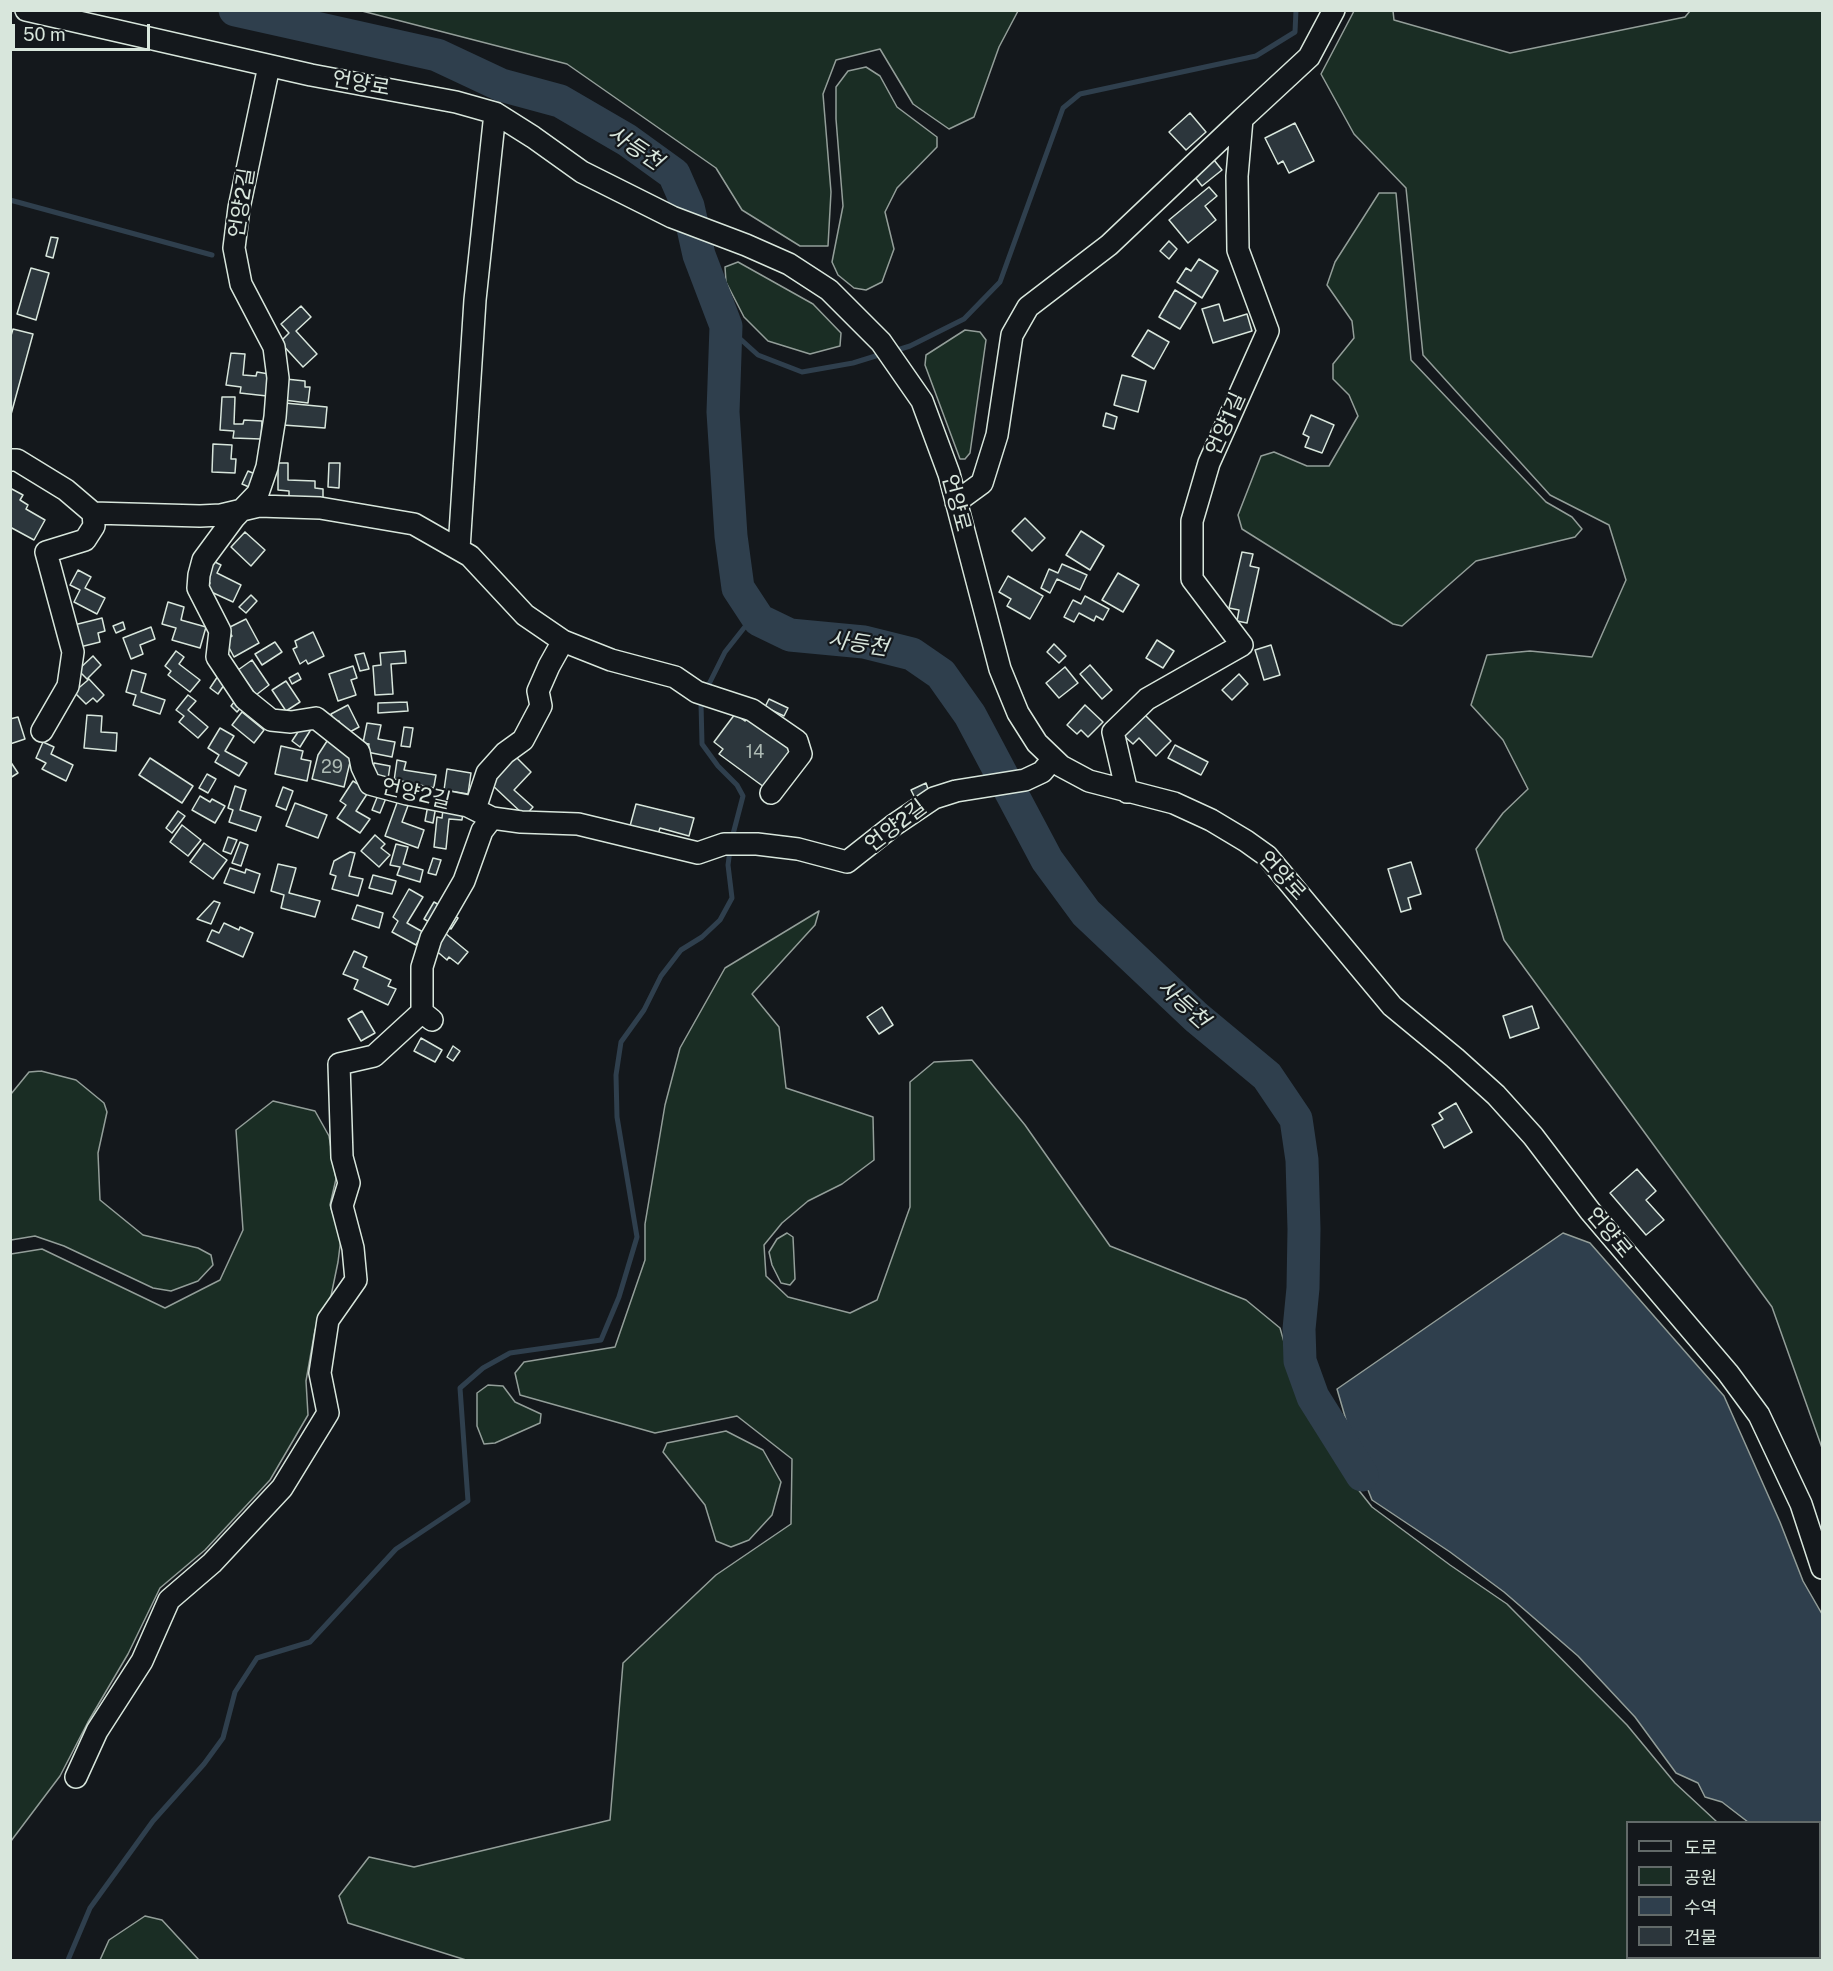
<!DOCTYPE html>
<html>
<head>
<meta charset="utf-8">
<style>
  body { margin:0 }
  #map { position:relative; width:1833px; height:1971px; overflow:hidden; background:#14181c; font-family:"Public Sans","Noto Sans KR",sans-serif }
  canvas { display:block }
  .frame { position:absolute; inset:0; border:12px solid #d8e6dc; pointer-events:none }
  .legend { position:absolute; left:1626px; top:1821px; width:195px; height:138px; box-sizing:border-box; background:#14181c; border:2px solid #626a69; margin:0; padding:8px 10px; list-style:none; font-size:18px; color:#d8e6dc }
  .legend li { display:flex; align-items:center; gap:12px; height:30px }
  .legend b { width:30px; border:2px solid #626a69 }
  .scale { position:absolute; left:12px; top:24px; width:138px; height:27px; box-sizing:border-box; border:3px solid #d8e6dc; border-top:0; padding-left:8px; font-size:18px; line-height:21px; white-space:nowrap; color:#d8e6dc; -webkit-text-stroke:4px #14181c; paint-order:stroke }
</style>
</head>
<body>
<div id="map">
<canvas width="1833" height="1971"></canvas>
<div class="frame"></div>
<ul class="legend">
<li><b style="height:8px;background:#14181c"></b>도로</li>
<li><b style="height:16px;background:#1a2d24"></b>공원</li>
<li><b style="height:16px;background:#2f3f4d"></b>수역</li>
<li><b style="height:16px;background:#2c363c"></b>건물</li>
</ul>
<div class="scale">50 m</div>
</div>
<script>
const context = document.querySelector('canvas').getContext('2d');
context.lineJoin = 'round';
function paint(path, color) {
  context.fillStyle = color;
  context.fill(path, 'evenodd');
}
function toPath(rows) {
  const path = new Path2D();
  for (const r of rows) {
    path.moveTo(r[0], r[1]);
    for (let i = 2; i < r.length; i += 2) path.lineTo(r[i], r[i + 1]);
  }
  return path;
}
function strokePath(path, color, width, dash) {
  context.strokeStyle = color;
  context.lineWidth = width;
  context.lineCap = dash ? 'butt' : 'round';
  context.setLineDash(dash || []);
  context.stroke(path);
}
function label(font, color, halo, rows, align = 'center') {
  context.font = font + ' "Public Sans","Noto Sans KR",sans-serif';
  context.lineWidth = 4.5;
  context.setLineDash([]);
  context.textBaseline = 'middle';
  context.strokeStyle = halo;
  context.fillStyle = color;
  for (const [text, x, y, turn = 0] of rows) {
    context.save();
    context.translate(x, y);
    context.rotate((+turn || 0) * Math.PI / 180);
    context.textAlign = isNaN(turn) ? turn : align;
    if (halo) context.strokeText(text, 0, 0);
    context.fillText(text, 0, 0);
    context.restore();
  }
}
const green = toPath([
  [362,11,1018,11,999,47,974,117,949,129,913,104,880,49,836,60,823,94,831,192,828,246,800,246,742,210,716,168,567,64,362,11],
  [1354,11,1393,11,1394,20,1510,53,1685,17,1690,11,1822,11,1822,1448,1772,1307,1504,940,1476,849,1503,813,1528,789,1503,740,1471,705,1487,655,1530,651,1592,657,1626,580,1609,525,1550,495,1423,355,1406,188,1354,134,1321,74,1354,11],
  [866,67,880,76,897,107,937,137,937,147,897,188,885,212,894,249,882,282,866,290,854,288,838,275,832,262,843,206,836,119,836,87,848,71,866,67],
  [1379,193,1396,193,1411,360,1546,502,1572,517,1582,529,1575,537,1476,561,1402,626,1393,624,1242,529,1238,515,1261,456,1274,452,1307,466,1329,466,1358,416,1349,395,1333,379,1333,364,1354,338,1352,321,1327,285,1335,262,1379,193],
  [738,262,813,304,841,333,840,346,810,354,768,341,744,317,726,282,725,267,738,262],
  [965,330,980,332,986,340,970,453,965,459,960,459,925,365,926,355,965,330],
  [819,911,815,925,752,994,779,1027,786,1088,873,1117,874,1160,842,1184,808,1201,782,1223,764,1245,766,1276,788,1297,850,1313,877,1300,910,1207,910,1082,934,1062,972,1060,1025,1125,1110,1246,1246,1300,1280,1328,1300,1397,1353,1483,1372,1507,1450,1565,1507,1604,1627,1725,1675,1783,1717,1822,1628,1822,1628,1958,1820,1958,1820,1906,1822,1908,1822,1960,466,1960,348,1923,339,1896,369,1857,414,1867,610,1820,623,1663,716,1575,791,1524,792,1459,737,1416,655,1433,520,1395,515,1373,524,1362,615,1347,645,1260,645,1224,665,1105,680,1048,725,968,819,911],
  [41,1071,76,1080,104,1103,107,1112,98,1153,100,1200,143,1235,198,1248,211,1255,213,1265,198,1281,171,1291,153,1288,64,1246,35,1236,11,1240,11,1094,29,1072,41,1071],
  [273,1101,315,1111,329,1136,336,1179,330,1205,341,1238,338,1262,331,1296,315,1330,306,1381,308,1415,270,1480,205,1550,160,1588,128,1654,88,1722,60,1776,11,1841,11,1254,42,1249,165,1308,220,1280,243,1230,236,1130,273,1101],
  [787,1233,793,1237,795,1279,790,1285,781,1283,772,1265,769,1252,777,1239,787,1233],
  [488,1385,503,1386,515,1402,541,1414,540,1423,495,1443,484,1444,477,1426,477,1393,488,1385],
  [726,1431,763,1450,781,1482,772,1515,749,1540,731,1547,716,1541,705,1505,663,1452,667,1443,726,1431],
  [145,1916,162,1920,199,1960,100,1960,109,1940,145,1916]
]);
const water = toPath([
  [1563,1233,1590,1243,1724,1396,1780,1522,1803,1581,1822,1614,1822,1863,1820,1861,1820,1822,1748,1822,1722,1802,1705,1797,1698,1783,1676,1773,1635,1717,1578,1656,1504,1592,1450,1552,1372,1500,1362,1475,1337,1389,1563,1233]
]);
const stream = toPath([
  [10,200,212,255],
  [726,326,758,355,802,372,853,363,882,354],
  [894,351,910,346,964,319,1000,282,1063,108,1080,94,1256,56,1295,32,1296,10],
  [706,690,725,652,755,614],
  [703,698,701,703,702,744,718,766,737,785,743,796,732,838],
  [68,1960,90,1908,153,1821,204,1764,223,1738,235,1692,257,1658,310,1642,396,1549,468,1501,460,1388,483,1368,510,1353,601,1340,619,1297,637,1237,617,1117,616,1075,621,1042,644,1010,661,976,681,950,702,937,720,920,732,898,728,865,730,850]
]);
const river = toPath([
  [235,10,437,55,501,85,560,101,627,140,674,174,688,206,699,255,726,326,723,412,731,536,738,588,759,620,790,635,864,642,912,654,941,674,970,715,1047,860,1086,913,1196,1017,1267,1076,1296,1119,1302,1160,1304,1229,1303,1288,1299,1329,1300,1361,1313,1397,1362,1475]
]);
const building = toPath([
  [1190,113,1206,132,1186,150,1169,132,1190,113],
  [1295,123,1314,161,1289,173,1283,161,1278,164,1265,138,1295,123],
  [1214,160,1222,170,1202,186,1195,177,1214,160],
  [1209,187,1217,196,1205,206,1216,220,1188,243,1169,220,1209,187],
  [51,237,58,238,53,258,46,256,51,237],
  [1169,241,1177,249,1169,259,1160,251,1169,241],
  [1199,259,1218,271,1202,298,1177,282,1186,268,1191,271,1199,259],
  [31,268,49,273,36,320,17,314,31,268],
  [1175,290,1196,303,1180,329,1159,317,1175,290],
  [1219,304,1224,321,1247,314,1252,331,1213,343,1202,309,1219,304],
  [301,306,311,317,296,331,317,354,303,367,280,342,289,333,281,324,301,306],
  [13,329,33,334,10,418,10,339,13,329],
  [1148,330,1169,342,1154,369,1132,356,1148,330],
  [231,353,245,354,243,375,256,376,257,372,269,374,267,396,240,393,241,387,226,385,231,353],
  [1122,375,1146,381,1138,412,1114,405,1122,375],
  [286,379,305,381,305,387,310,387,308,403,284,400,286,379],
  [222,397,235,397,234,424,243,424,244,420,262,421,261,439,233,438,234,431,220,430,222,397],
  [285,403,327,407,325,428,283,425,285,403],
  [1106,413,1117,417,1114,429,1103,426,1106,413],
  [1311,415,1334,425,1322,453,1305,447,1309,437,1303,434,1311,415],
  [213,444,232,445,231,459,236,459,235,473,212,472,213,444],
  [278,463,288,463,288,480,315,481,315,488,323,489,323,500,289,499,289,491,278,490,278,463],
  [329,463,340,463,339,488,328,487,329,463],
  [248,471,255,474,249,487,242,484,248,471],
  [10,488,23,495,20,500,28,505,26,509,45,520,34,540,10,527,10,488],
  [1025,518,1045,538,1032,551,1012,531,1025,518],
  [1081,531,1104,546,1090,570,1066,555,1081,531],
  [245,532,265,550,251,566,231,547,245,532],
  [1242,552,1253,554,1250,566,1259,568,1247,623,1237,621,1239,610,1229,608,1242,552],
  [211,560,221,565,217,573,241,585,233,602,207,590,210,583,203,579,211,560],
  [1062,564,1087,575,1080,590,1057,579,1050,593,1041,588,1049,569,1058,573,1062,564],
  [78,570,91,577,85,588,105,598,97,614,74,602,80,590,70,585,78,570],
  [1118,573,1139,585,1123,612,1102,600,1118,573],
  [1008,576,1043,596,1030,619,1007,606,1011,599,999,592,1008,576],
  [251,595,257,601,246,613,239,607,251,595],
  [1085,596,1109,609,1103,620,1096,616,1094,621,1079,613,1074,622,1064,617,1073,600,1081,604,1085,596],
  [168,602,184,607,181,620,206,627,200,648,172,640,176,628,162,624,168,602],
  [102,618,105,631,98,633,100,642,80,647,74,625,102,618],
  [246,619,259,643,234,657,225,640,232,636,228,628,246,619],
  [123,622,125,629,116,633,113,626,123,622],
  [151,627,155,639,140,645,143,654,131,659,123,638,151,627],
  [313,632,324,656,308,664,306,660,300,664,293,649,297,647,295,641,313,632],
  [1157,640,1174,651,1163,668,1146,658,1157,640],
  [275,642,282,652,262,665,255,654,275,642],
  [1054,644,1066,656,1059,663,1047,652,1054,644],
  [1271,645,1280,675,1264,680,1255,650,1271,645],
  [176,651,184,657,179,664,200,680,190,692,168,675,171,671,165,666,176,651],
  [405,651,406,663,391,664,393,694,375,695,373,666,381,665,380,653,405,651],
  [364,653,369,669,360,671,355,655,364,653],
  [93,656,101,665,88,678,104,695,97,702,93,698,86,704,74,692,88,680,78,670,93,656],
  [252,660,269,685,256,695,238,670,252,660],
  [1090,665,1112,690,1102,699,1080,674,1090,665],
  [353,666,357,678,351,680,356,695,338,701,329,674,353,666],
  [1065,667,1078,683,1059,698,1046,683,1065,667],
  [132,670,146,674,141,692,165,700,160,714,133,705,136,695,126,692,132,670],
  [298,673,301,679,292,684,289,678,298,673],
  [1239,674,1248,684,1232,700,1222,690,1239,674],
  [218,676,226,682,218,694,210,688,218,676],
  [286,681,300,702,286,711,272,690,286,681],
  [188,695,196,701,188,710,208,727,198,738,179,722,184,716,176,710,188,695],
  [238,697,245,703,237,712,231,706,238,697],
  [769,699,788,708,784,716,765,707,769,699],
  [407,702,408,711,378,713,378,703,407,702],
  [348,705,359,727,346,734,339,721,335,723,331,714,348,705],
  [1085,705,1103,722,1088,737,1081,730,1077,734,1067,725,1085,705],
  [242,712,264,730,254,743,232,725,242,712],
  [735,714,745,721,747,718,791,750,764,787,719,754,723,749,714,742,735,714],
  [1144,714,1171,741,1156,756,1139,738,1133,744,1123,735,1144,714],
  [87,715,102,716,101,732,117,733,116,751,84,748,87,715],
  [18,717,25,739,10,744,10,719,18,717],
  [367,723,381,725,378,739,395,742,392,757,367,752,369,744,363,743,367,723],
  [302,726,310,731,300,747,292,741,302,726],
  [404,727,413,728,410,747,401,746,404,727],
  [220,728,234,736,225,751,247,763,239,776,215,762,219,755,208,748,220,728],
  [329,738,352,754,344,787,312,779,318,755,329,738],
  [43,742,54,747,51,754,73,765,66,781,42,769,46,763,36,758,43,742],
  [1175,745,1208,762,1201,775,1168,758,1175,745],
  [281,746,303,751,301,759,311,761,307,781,275,774,281,746],
  [515,756,531,772,514,790,533,807,525,816,490,783,515,756],
  [150,758,193,786,182,803,139,775,150,758],
  [397,760,406,762,404,770,436,775,433,792,394,781,397,760],
  [10,761,18,773,10,778,10,761],
  [374,763,390,766,388,779,372,776,374,763],
  [447,769,471,773,468,794,444,790,447,769],
  [207,774,216,779,208,793,199,788,207,774],
  [353,781,369,791,356,811,370,819,360,833,337,818,346,805,340,801,353,781],
  [926,783,929,792,915,798,911,790,926,783],
  [235,786,246,790,240,810,261,817,256,831,229,822,233,810,228,808,235,786],
  [283,787,293,791,286,810,276,806,283,787],
  [378,795,386,798,380,813,372,810,378,795],
  [200,796,210,802,212,799,225,806,215,823,192,810,200,796],
  [398,800,409,803,402,822,424,830,418,848,385,836,398,800],
  [295,803,327,815,318,838,286,826,295,803],
  [636,804,694,818,689,836,660,828,658,834,630,826,636,804],
  [428,805,436,806,433,823,425,821,428,805],
  [443,809,463,811,462,820,449,819,446,849,434,847,437,817,442,818,443,809],
  [178,811,185,816,172,833,166,828,178,811],
  [182,825,201,840,188,856,170,842,182,825],
  [375,835,385,844,381,848,390,855,379,867,361,851,375,835],
  [228,837,237,840,231,854,223,851,228,837],
  [240,842,248,845,241,866,232,863,240,842],
  [204,843,227,860,213,879,190,862,204,843],
  [396,844,408,847,403,864,423,870,420,882,397,875,400,867,390,865,396,844],
  [350,852,355,853,349,876,363,879,358,896,332,889,336,876,330,874,334,861,350,852],
  [433,858,441,860,436,875,428,873,433,858],
  [1411,862,1421,894,1408,898,1411,909,1401,912,1388,869,1411,862],
  [278,864,296,868,289,893,320,901,315,917,281,908,284,895,271,891,278,864],
  [230,868,245,873,246,869,260,874,254,893,224,883,230,868],
  [373,875,396,881,392,894,369,888,373,875],
  [409,889,423,897,407,923,423,932,416,945,392,932,398,921,393,917,409,889],
  [214,901,220,903,211,924,197,919,214,901],
  [434,902,441,906,431,923,424,919,434,902],
  [357,905,383,913,379,928,352,919,357,905],
  [453,915,458,918,451,929,446,926,453,915],
  [224,923,239,930,240,927,253,933,243,957,207,941,212,930,219,933,224,923],
  [445,933,468,952,458,964,449,957,447,960,433,948,445,933],
  [354,951,367,957,363,967,391,980,388,986,396,989,388,1005,354,989,358,980,343,974,354,951],
  [1532,1006,1539,1028,1510,1038,1503,1016,1532,1006],
  [882,1007,893,1025,879,1034,867,1017,882,1007],
  [362,1011,375,1033,361,1041,348,1019,362,1011],
  [421,1038,442,1050,435,1062,414,1051,421,1038],
  [453,1046,460,1051,453,1061,447,1057,453,1046],
  [1456,1103,1472,1132,1444,1148,1432,1125,1443,1119,1439,1113,1456,1103],
  [1637,1169,1656,1191,1646,1200,1664,1220,1646,1235,1610,1193,1637,1169]
]);
const minor = toPath([
  [26,10,311,75,456,102,495,113,533,137,582,172,672,217,746,245,789,264,829,290,881,342,922,401,949,474,1000,669,1018,713,1037,743,1061,766,1089,781,1174,803,1211,820,1246,841,1267,856,1392,1006,1455,1058,1496,1095,1533,1136,1590,1211,1728,1373,1759,1415,1801,1504,1822,1568],
  [269,66,239,208,234,248,241,284,274,347,278,378,275,417,267,467,258,493,234,518,203,560,199,575,198,588,220,631,217,657,245,699,271,720,291,722,316,718,359,752,362,767,370,784,407,794,468,806,492,818,521,822,578,824,698,853,724,844,757,844,798,849,847,862,894,825,934,798,956,791,1025,780,1042,772,1053,759],
  [10,460,17,460,66,490,93,513,94,526,85,540,46,552,73,652,68,686,42,731],
  [956,502,982,483,997,435,1012,335,1028,307,1109,245,1242,119],
  [93,513,200,516,221,515,259,506,320,508,414,524,470,556,525,615,563,641,611,660,675,677,697,692,752,710,797,741,801,754,771,793],
  [459,549,475,300,495,113],
  [1127,792,1113,732,1147,699,1242,645,1192,579,1192,521,1209,463,1268,331,1238,250,1237,176,1242,119,1309,57,1334,10],
  [475,809,487,773,505,753,523,740,541,706,538,691,549,666,563,641],
  [432,1020,422,1012,422,967,431,938,464,881,482,831,492,818],
  [76,1777,97,1731,142,1661,169,1600,212,1563,282,1488,328,1413,320,1373,328,1320,356,1280,353,1248,342,1206,349,1183,342,1157,339,1064,374,1056,422,1012]
]);
const numberNames = [
  ["14",755,752],
  ["29",332,767]
];
const streetNames = [
  ["언양로",361,84,10],
  ["언양2길",242,203,-81],
  ["언양1길",1226,424,-66],
  ["언양로",956,503,75],
  ["언양2길",416,794,13],
  ["언양2길",896,826,-37],
  ["언양로",1282,876,47],
  ["언양로",1609,1233,50]
];
const waterNames = [
  ["사등천",635,148,34],
  ["사등천",858,644,9],
  ["사등천",1183,1004,42]
];
paint(green, '#1a2d24');
strokePath(green, '#939e99', 1.5);
paint(water, '#2f3f4d');
strokePath(water, '#939e99', 1.5);
strokePath(stream, '#2f3f4d', 5);
strokePath(river, '#2f3f4d', 33);
paint(building, '#2c363c');
strokePath(building, '#d8e6dc', 1.5);
strokePath(minor, '#d8e6dc', 24);
strokePath(minor, '#14181c', 21);
label('18px', '#adbab4', null, numberNames);
label('21px', '#d8e6dc', '#14181c', streetNames);
label('italic 22px', '#d8e6dc', '#14181c', waterNames);
</script>
</body>
</html>
